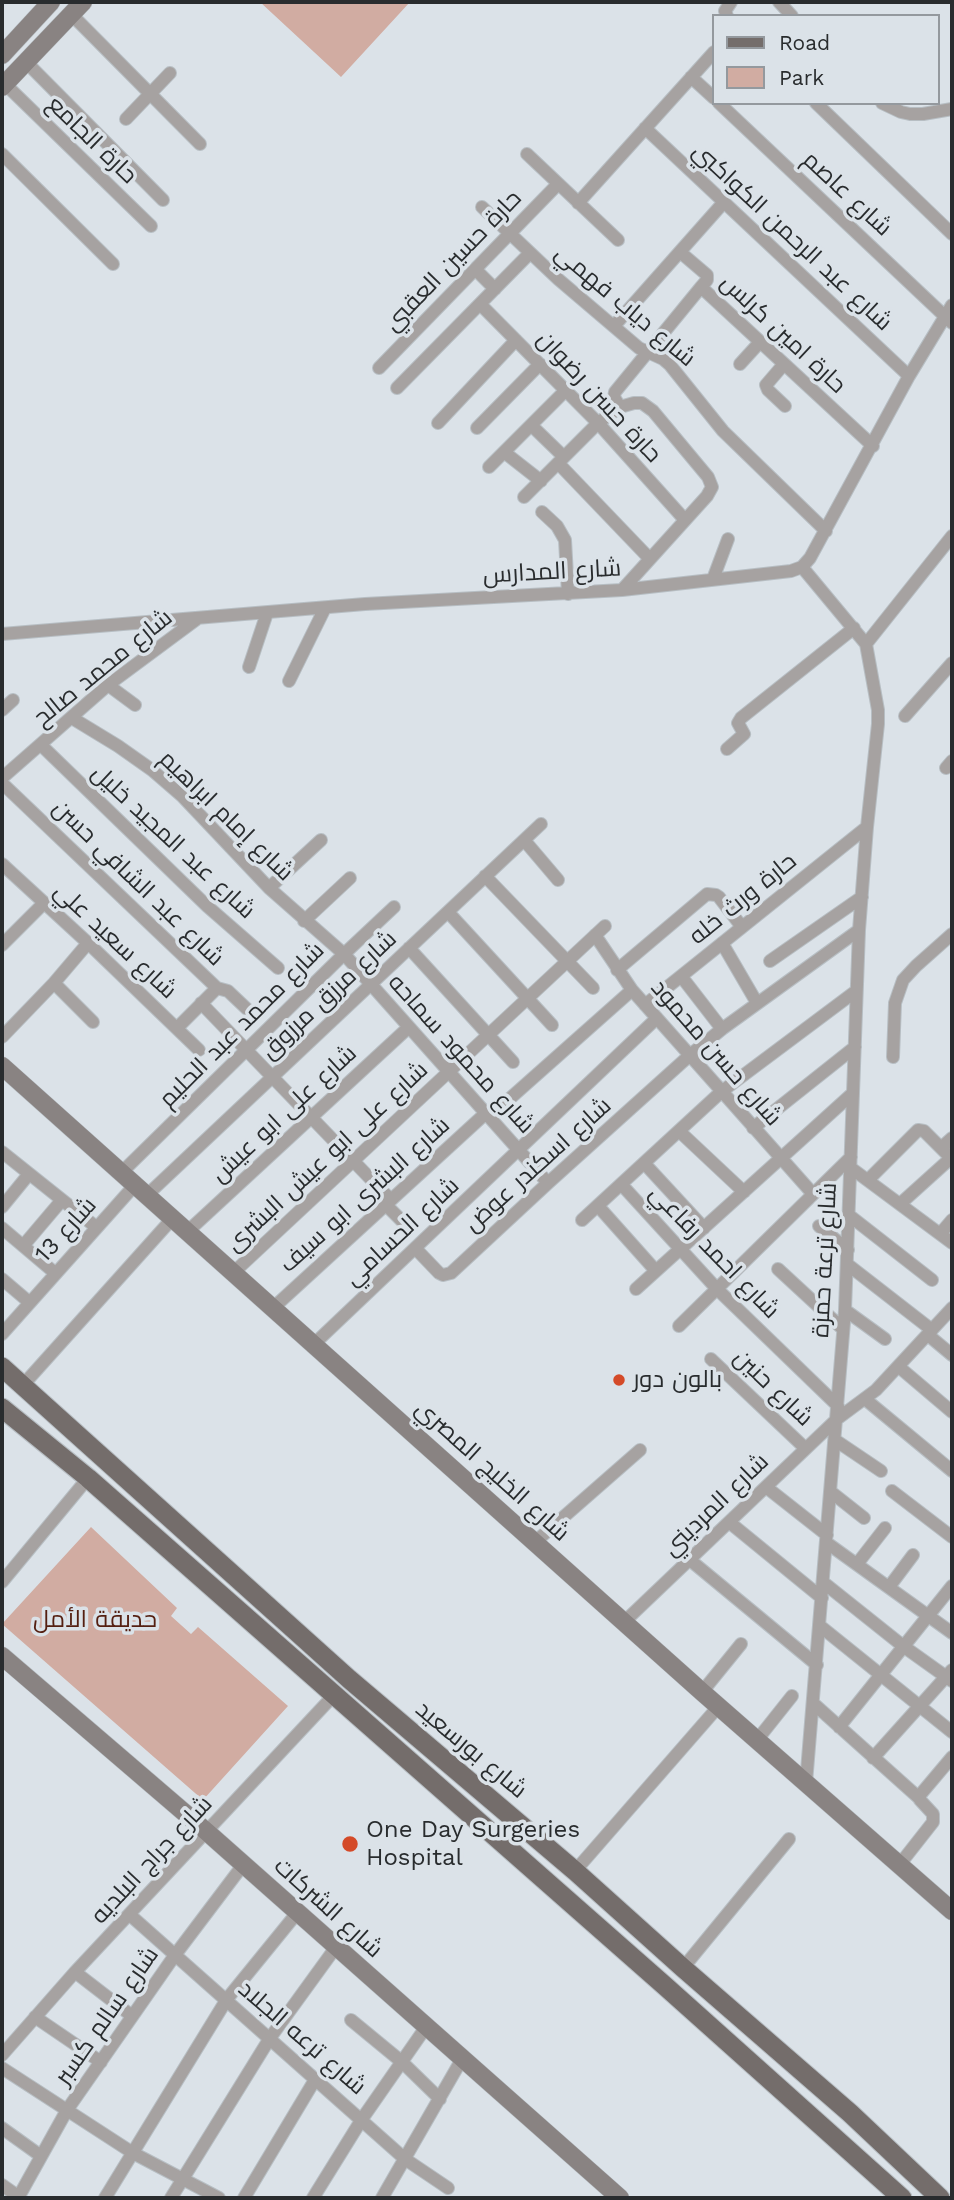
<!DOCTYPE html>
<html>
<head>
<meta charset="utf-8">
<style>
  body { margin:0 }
  #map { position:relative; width:954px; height:2200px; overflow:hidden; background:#dbe2e8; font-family:"Work Sans",sans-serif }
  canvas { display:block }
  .frame { position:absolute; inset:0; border:4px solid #292c2e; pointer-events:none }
  .legend { position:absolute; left:712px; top:14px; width:228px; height:91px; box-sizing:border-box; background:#dbe2e8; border:2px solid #94999e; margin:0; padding:9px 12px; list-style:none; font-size:21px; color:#292c2e }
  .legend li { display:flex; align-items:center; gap:14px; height:35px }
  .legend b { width:35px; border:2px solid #94999e }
</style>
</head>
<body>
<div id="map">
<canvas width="954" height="2200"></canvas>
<div class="frame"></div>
<ul class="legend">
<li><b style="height:9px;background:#746d6b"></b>Road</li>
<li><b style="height:19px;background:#d1aca2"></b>Park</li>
</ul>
</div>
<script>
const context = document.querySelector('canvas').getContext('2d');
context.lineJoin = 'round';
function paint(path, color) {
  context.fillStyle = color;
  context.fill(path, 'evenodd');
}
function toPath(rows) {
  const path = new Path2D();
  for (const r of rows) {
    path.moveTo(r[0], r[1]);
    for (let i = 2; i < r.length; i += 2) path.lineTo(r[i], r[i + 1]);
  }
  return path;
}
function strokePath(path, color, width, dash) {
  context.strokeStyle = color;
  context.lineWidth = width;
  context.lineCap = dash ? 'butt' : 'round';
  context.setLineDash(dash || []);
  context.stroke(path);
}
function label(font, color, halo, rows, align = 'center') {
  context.font = font + ' "Work Sans",Cairo,sans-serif';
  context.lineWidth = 7;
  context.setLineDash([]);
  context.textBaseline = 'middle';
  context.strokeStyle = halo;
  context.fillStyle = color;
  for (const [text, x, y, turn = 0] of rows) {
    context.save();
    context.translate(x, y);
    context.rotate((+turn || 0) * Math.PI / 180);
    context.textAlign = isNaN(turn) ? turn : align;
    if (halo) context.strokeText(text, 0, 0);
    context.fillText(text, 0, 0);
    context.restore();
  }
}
const green = toPath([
  [260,2,410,2,341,77],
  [91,1527,177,1608,171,1616,191,1634,198,1627,288,1706,203,1800,2,1624]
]);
const street = toPath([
  [779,2,792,16],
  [71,14,200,144],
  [727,16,725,11,731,2],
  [26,62,163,200],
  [691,77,714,98],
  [5,84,151,226],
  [719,103,952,323],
  [816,103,952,234],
  [882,103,901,112,910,114,923,114,952,109],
  [126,119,170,73],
  [645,128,909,376],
  [2,154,113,264],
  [527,154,618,240],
  [578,203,714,52],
  [482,207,558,279,639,348,663,359,670,365,723,431,826,531],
  [680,252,707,275,707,280,701,287,873,446],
  [475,269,495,289],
  [480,304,598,423,685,520],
  [614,326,724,202],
  [740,364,760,342],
  [784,364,766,385,768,390,785,406],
  [379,368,558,184],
  [397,388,530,253],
  [620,407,614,397,615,392,701,287],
  [438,423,516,340],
  [531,425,564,457],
  [477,428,540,364],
  [504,452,541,481],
  [558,463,650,559],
  [489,467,566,390],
  [524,497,598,423,620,407,634,403,642,403,653,411,708,477,712,487,707,496,622,590],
  [542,512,557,526,565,540,568,594],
  [802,567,866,644,878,710,878,724,867,827,859,930,845,1310,806,1783],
  [713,579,728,539],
  [2,634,365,604,622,590,791,571,802,567,810,558,909,376,952,305],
  [866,644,952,536],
  [249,667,267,613],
  [289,681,325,608],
  [108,685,135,705],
  [2,710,13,700],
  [905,716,952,663],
  [72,718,118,746,152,770,182,796,269,888,344,954,548,1183],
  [41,745,207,906,278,968],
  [727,749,744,734,738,723,741,718,854,628],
  [946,768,952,761],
  [2,778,108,685,197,619],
  [2,783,217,988,228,991,247,1009],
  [524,840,558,880],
  [2,864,88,943,199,1050],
  [485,876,593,988],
  [269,888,321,840],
  [448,912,552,1025],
  [304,921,350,878],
  [595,935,632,990,813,1194],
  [722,943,757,1003],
  [2,945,44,903],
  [409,948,513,1062],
  [770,961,862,897],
  [617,970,707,894,716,895,719,897,742,927],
  [681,976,722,1029],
  [54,983,93,1022],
  [201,1003,390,1199],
  [645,1005,867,827],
  [177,1028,217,988],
  [2,1037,54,983,88,943],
  [893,1057,895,1003,903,980,916,966,952,934],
  [489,1117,632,990],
  [753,1128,855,1047],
  [679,1131,744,1192],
  [941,1148,952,1138],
  [2,1152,96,1227],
  [644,1163,704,1228],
  [851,1168,952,1243],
  [121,1173,344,954,394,907],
  [868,1180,918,1130,924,1131,952,1159],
  [621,1184,717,1289,838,1406],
  [146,1196,541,824],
  [385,1204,402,1221],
  [900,1204,951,1158],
  [598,1206,656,1271],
  [2,1207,29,1174],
  [850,1216,932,1280],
  [582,1220,721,1092,856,991],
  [819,1226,848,1250],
  [2,1228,55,1273],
  [187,1232,409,1027],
  [940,1234,952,1220],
  [23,1246,62,1200],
  [415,1248,439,1273,443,1275,451,1273,548,1183,689,1056,722,1029,859,930],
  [847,1264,932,1330],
  [778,1269,843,1329],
  [233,1273,605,926],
  [2,1279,29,1302],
  [636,1289,853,1093],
  [273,1308,486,1113],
  [845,1310,885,1339],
  [679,1326,851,1157],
  [2,1334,134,1186],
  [928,1335,952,1355],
  [314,1344,657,1018],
  [711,1359,805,1448],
  [899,1367,952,1412],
  [23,1385,172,1219],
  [865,1399,952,1471],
  [835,1440,881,1471],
  [766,1487,827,1535],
  [892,1491,952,1537],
  [831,1492,864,1518],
  [729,1522,822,1598],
  [535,1542,640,1450],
  [827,1543,952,1633],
  [690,1560,817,1665],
  [857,1564,885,1528],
  [2,1582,88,1478],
  [824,1583,903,1646,952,1681],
  [889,1587,913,1555],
  [624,1622,837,1419,876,1390,952,1308],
  [820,1626,952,1732],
  [702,1692,741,1644],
  [814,1704,919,1798],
  [839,1727,952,1586],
  [757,1740,792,1696],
  [873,1758,952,1670],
  [900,1864,933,1822,933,1814,920,1800,920,1795,952,1757],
  [575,1871,718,1707],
  [130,1915,405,2159,448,2188],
  [683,1968,789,1839],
  [75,1972,132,2016],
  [35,2017,101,2062],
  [351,2020,402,2062,440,2099],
  [2,2055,75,1972,334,1695],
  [2,2068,133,2153,219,2198],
  [2,2128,41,2156],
  [2,2185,19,2197],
  [18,2198,67,2110,175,1955,243,1865],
  [105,2198,227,1999,297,1913],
  [171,2198,270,2038,336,1947],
  [244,2198,316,2078],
  [313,2198,362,2119,426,2027],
  [382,2198,462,2059]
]);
const secondary = toPath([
  [2,55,51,2],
  [2,87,83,2],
  [2,1066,702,1692,952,1911],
  [2,1656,207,1832,620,2198]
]);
const primary = toPath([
  [2,1367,349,1679,575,1871,683,1968,850,2113,940,2198],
  [2,1408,88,1478,665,1986,902,2198]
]);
const markers = [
  [619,1380,7,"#d44a28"],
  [350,1844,9,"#d44a28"]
];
const streetNames = [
  ["حارة الجامع",92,140,44],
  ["شارع عاصم",847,194,43],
  ["شارع عبد الرحمن الكواكبي",792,237,43],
  ["حارة حسين العقبي",453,261,-46],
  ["شارع دياب فهمي",625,306,40],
  ["حارة امين كرلس",783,334,43],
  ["حارة حسن رضوان",599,397,47],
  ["شارع المدارس",552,572,-3],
  ["شارع محمد صالح",103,668,-39],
  ["شارع إمام ابراهيم",226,816,44],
  ["شارع عبد المجيد خليل",173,842,43],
  ["شارع عبد الشافي حسن",138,883,44],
  ["حارة ورث خله",743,899,-39],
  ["شارع سعيد علي",115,941,43],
  ["شارع مرزق مرزوق",329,995,-43],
  ["شارع محمد عبد الحليم",242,1025,-45],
  ["شارع حسن محمود",716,1053,49],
  ["شارع محمود سماحه",461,1054,48],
  ["شارع على ابو عيش",284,1114,-43],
  ["شارع على ابو عيش البشرى",327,1157,-43],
  ["شارع اسكندر عوض",538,1165,-42],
  ["شارع البشرى ابو سيف",365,1195,-42],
  ["شارع 13",66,1230,-48],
  ["شارع الحسامي",402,1232,-43],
  ["شارع احمد رفاعي",714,1252,46],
  ["شارع ترعة حمزة",825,1260,-87],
  ["شارع حنين",773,1388,44],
  ["شارع الخليج المصري",492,1471,42],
  ["شارع المرديني",716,1505,-44],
  ["شارع بورسعيد",471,1750,40],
  ["شارع جراج البلديه",152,1860,-47],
  ["شارع الشركات",328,1908,42],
  ["شارع سالم كسبر",107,2016,-55],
  ["شارع ترعه الجلاد",302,2038,41]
];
const poiNames = [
  ["بالون دور",633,1380],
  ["One Day Surgeries",366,1830],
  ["Hospital",366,1858]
];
const parkNames = [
  ["حديقة الأمل",95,1620]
];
paint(green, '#d1aca2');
strokePath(street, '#b7bec3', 14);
strokePath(secondary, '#b7bec3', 19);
strokePath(primary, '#b7bec3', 21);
strokePath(street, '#a6a2a1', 12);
strokePath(secondary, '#898382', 18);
strokePath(primary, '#746d6b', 19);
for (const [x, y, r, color] of markers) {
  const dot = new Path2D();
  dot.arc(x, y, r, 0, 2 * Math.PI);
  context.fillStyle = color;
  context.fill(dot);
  strokePath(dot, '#dbe2e8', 2.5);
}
label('24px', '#292c2e', '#dbe2e8', streetNames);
label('24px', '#292c2e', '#dbe2e8', poiNames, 'left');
label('24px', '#541f11', '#dbe2e8', parkNames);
</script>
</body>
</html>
